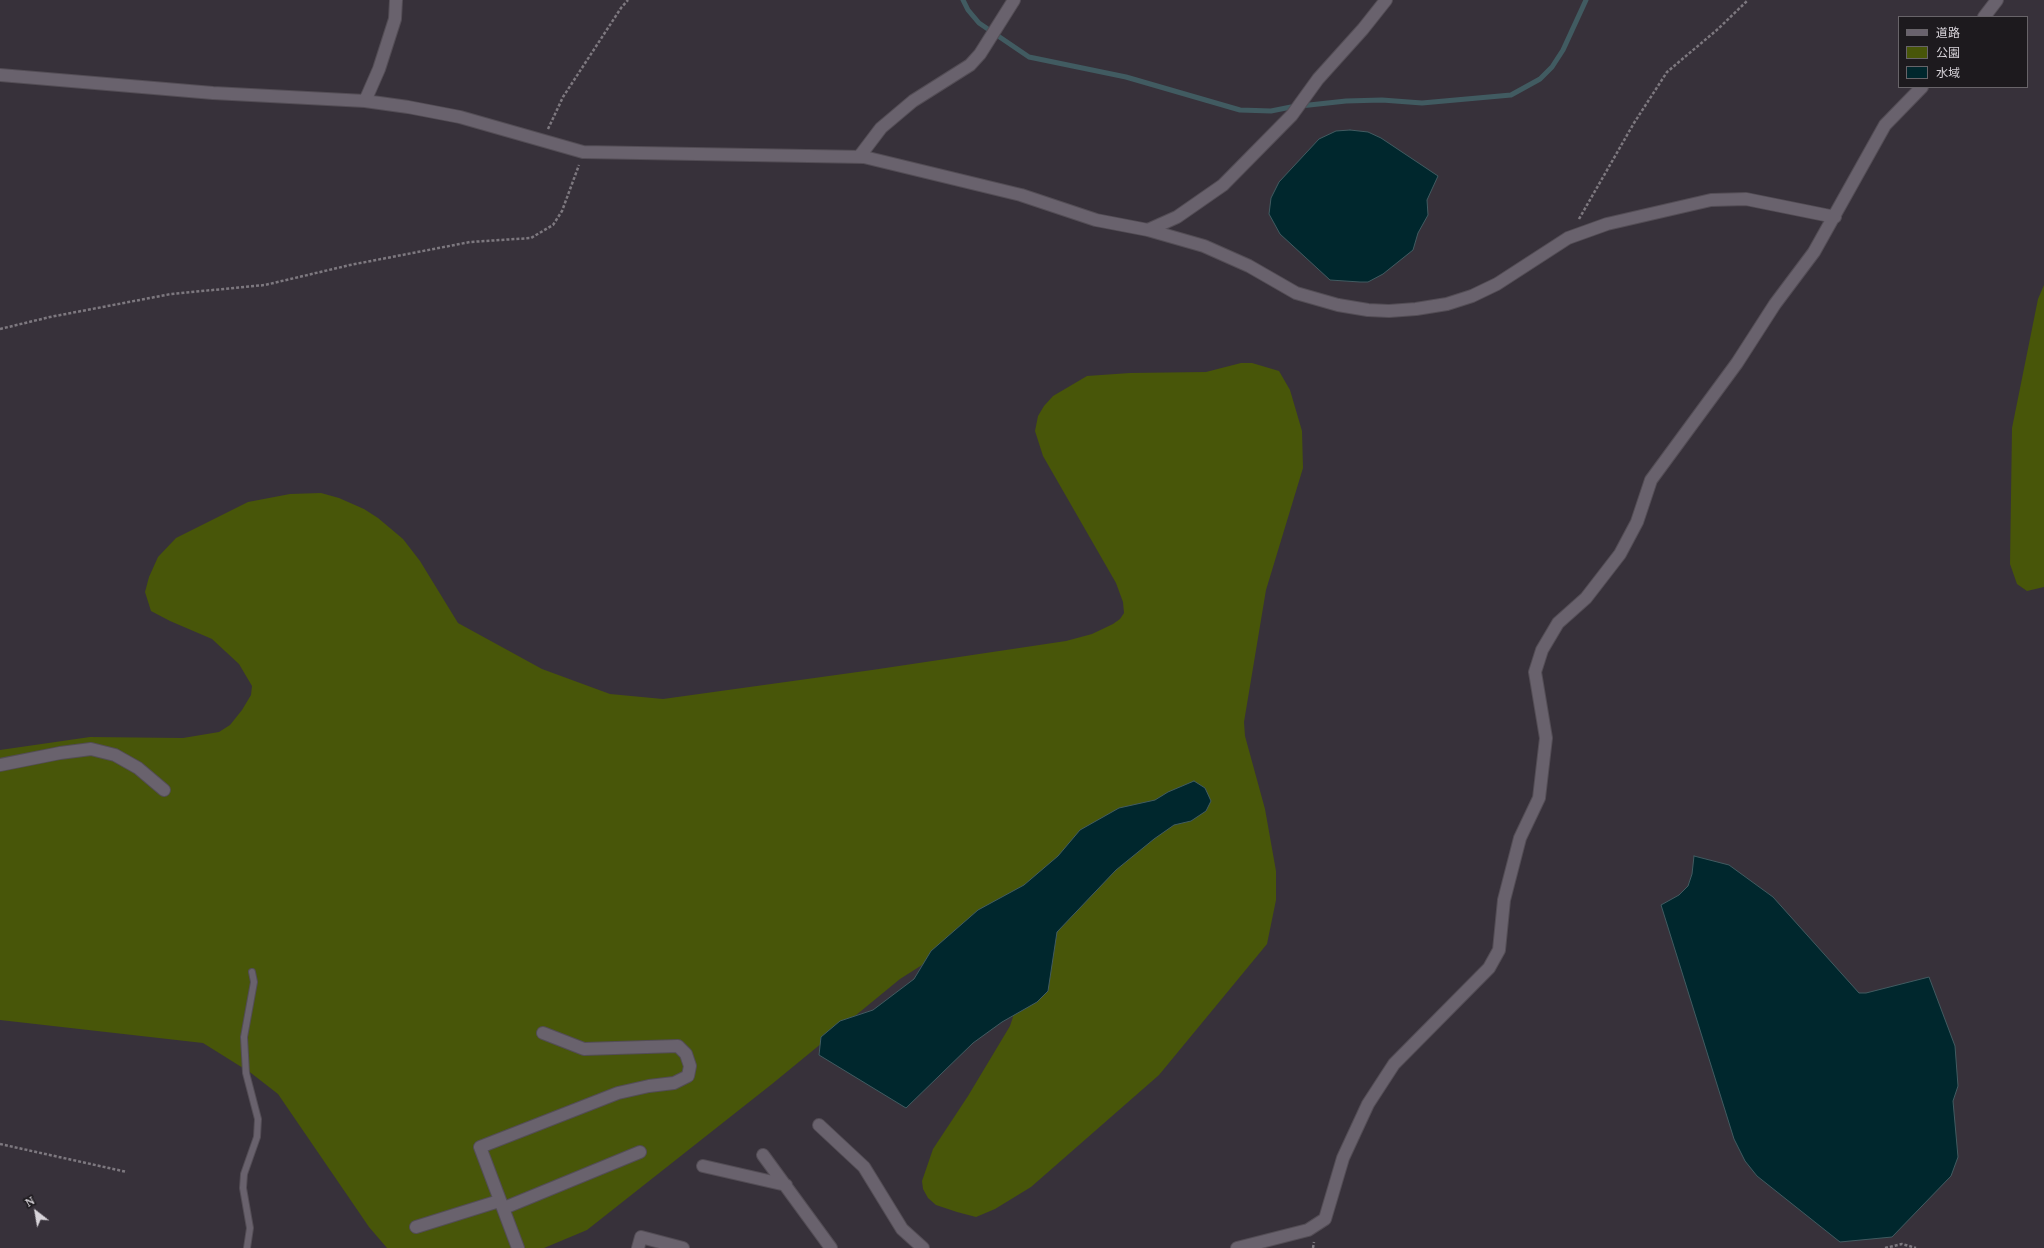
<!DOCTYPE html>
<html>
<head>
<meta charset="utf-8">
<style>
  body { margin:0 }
  #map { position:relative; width:2044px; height:1248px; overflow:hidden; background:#37313a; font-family:"Noto Serif","Noto Sans JP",serif }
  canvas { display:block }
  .legend { position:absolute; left:1898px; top:16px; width:130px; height:72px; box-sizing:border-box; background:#1d1a1e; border:1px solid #686469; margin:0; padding:5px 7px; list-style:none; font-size:12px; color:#d8d4da }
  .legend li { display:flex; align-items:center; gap:8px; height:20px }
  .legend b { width:20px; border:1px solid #686469 }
  .north { position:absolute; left:16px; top:1192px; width:40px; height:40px; -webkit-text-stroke:3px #1d1a1e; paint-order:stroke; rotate:329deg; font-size:11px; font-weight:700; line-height:16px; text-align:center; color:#d8d4da }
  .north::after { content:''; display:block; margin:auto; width:14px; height:18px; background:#d8d4da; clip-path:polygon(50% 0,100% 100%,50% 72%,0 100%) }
</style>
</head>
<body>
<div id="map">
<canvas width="2044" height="1248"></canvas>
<ul class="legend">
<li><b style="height:5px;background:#69626d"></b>道路</li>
<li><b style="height:11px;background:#485609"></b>公園</li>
<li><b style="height:11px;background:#00272d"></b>水域</li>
</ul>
<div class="north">N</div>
</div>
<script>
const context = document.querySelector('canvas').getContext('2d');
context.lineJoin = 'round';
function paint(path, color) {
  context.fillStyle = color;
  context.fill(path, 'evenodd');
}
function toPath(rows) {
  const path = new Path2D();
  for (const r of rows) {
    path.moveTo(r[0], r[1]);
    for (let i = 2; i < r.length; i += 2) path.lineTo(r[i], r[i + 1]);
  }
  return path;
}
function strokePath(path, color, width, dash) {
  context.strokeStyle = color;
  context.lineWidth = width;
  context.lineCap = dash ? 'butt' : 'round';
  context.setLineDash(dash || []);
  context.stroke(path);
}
const green = toPath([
  [2044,285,2044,587,2027,591,2017,584,2010,564,2012,428,2038,299],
  [1241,363,1252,363,1279,371,1290,390,1302,431,1303,468,1266,590,1244,722,1245,736,1265,809,1276,871,1276,900,1267,944,1159,1075,1031,1187,995,1209,976,1217,957,1212,936,1205,928,1198,923,1189,922,1181,933,1149,968,1096,1010,1026,1013,1017,1011,1006,944,951,900,979,772,1084,587,1230,544,1248,387,1248,369,1227,278,1094,251,1073,203,1043,0,1020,0,750,90,737,183,738,219,732,230,725,242,710,251,695,252,686,239,664,212,639,170,621,151,611,145,592,149,577,158,557,176,538,248,502,290,494,321,493,339,498,364,509,378,518,403,539,420,561,458,623,542,669,610,694,663,699,872,670,1066,641,1092,634,1113,624,1120,619,1124,613,1123,602,1116,583,1043,456,1035,431,1038,416,1044,406,1053,396,1087,376,1130,373,1206,372]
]);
const water = toPath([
  [1350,130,1368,132,1381,138,1438,176,1427,200,1428,215,1418,233,1413,250,1383,274,1368,282,1360,282,1330,280,1280,234,1269,214,1271,198,1279,182,1319,139,1336,131,1350,130],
  [1194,781,1205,788,1211,801,1206,811,1191,821,1174,825,1154,839,1116,870,1057,932,1048,991,1037,1002,1002,1022,973,1043,906,1108,819,1055,821,1037,840,1021,873,1010,914,979,931,951,978,910,1024,885,1058,856,1080,830,1119,808,1155,800,1168,792,1194,781],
  [1694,856,1729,865,1773,897,1859,993,1866,993,1929,977,1955,1046,1958,1086,1953,1101,1958,1157,1951,1176,1892,1237,1840,1242,1757,1176,1745,1161,1734,1139,1661,905,1679,895,1688,886,1692,874,1694,856]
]);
const stream = toPath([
  [963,0,968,10,979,23,1029,57,1126,77,1240,110,1271,111,1291,107,1346,101,1382,100,1422,103,1511,95,1540,79,1552,67,1563,50,1586,0]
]);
const path = toPath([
  [548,129,563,97,621,8,628,0],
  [1579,219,1634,123,1667,72,1718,29,1748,0],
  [0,329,50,317,171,294,265,285,350,265,470,242,531,238,553,225,562,211,579,165],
  [0,1144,127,1172],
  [1313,1248,1314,1242],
  [1885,1248,1902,1244,1916,1248]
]);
const lane = toPath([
  [247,1248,250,1228,243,1188,244,1174,257,1137,258,1119,246,1073,244,1037,254,982,252,972]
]);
const street = toPath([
  [1984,17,1997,0],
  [0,75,213,93,365,101,408,107,460,117,583,152,864,157,1021,195,1096,220,1148,230,1204,246,1249,266,1296,293,1338,305,1368,310,1389,311,1416,309,1447,304,1472,296,1497,284,1568,238,1607,224,1711,200,1746,199,1835,217],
  [365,101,379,69,395,19,396,0],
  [859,157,881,128,913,101,970,65,980,54,1014,0],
  [1148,230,1177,217,1223,185,1292,115,1318,79,1363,29,1386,0],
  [0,765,60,753,91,749,115,755,138,768,164,790],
  [819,1125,864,1167,902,1229,923,1248],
  [763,1155,831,1248],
  [703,1166,786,1185],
  [504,1208,640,1152],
  [416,1227,499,1201],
  [518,1248,480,1147,618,1093,649,1086,674,1083,688,1076,690,1066,686,1054,678,1046,584,1049,543,1033],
  [638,1248,641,1237,683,1248],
  [1237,1248,1308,1230,1325,1219,1343,1158,1368,1104,1394,1064,1489,968,1499,950,1504,900,1520,838,1539,798,1546,738,1535,672,1542,650,1558,623,1586,598,1620,554,1637,522,1651,480,1737,363,1775,304,1814,252,1885,125,1922,87]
]);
paint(green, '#485609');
paint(water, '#00272d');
strokePath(water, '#415b61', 1);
strokePath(stream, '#415b61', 5);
strokePath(lane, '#534d55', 8);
strokePath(street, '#534d55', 14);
strokePath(path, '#7d787f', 2.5, [3, 2]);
strokePath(lane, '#69626d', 6);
strokePath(street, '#69626d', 12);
</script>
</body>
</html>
